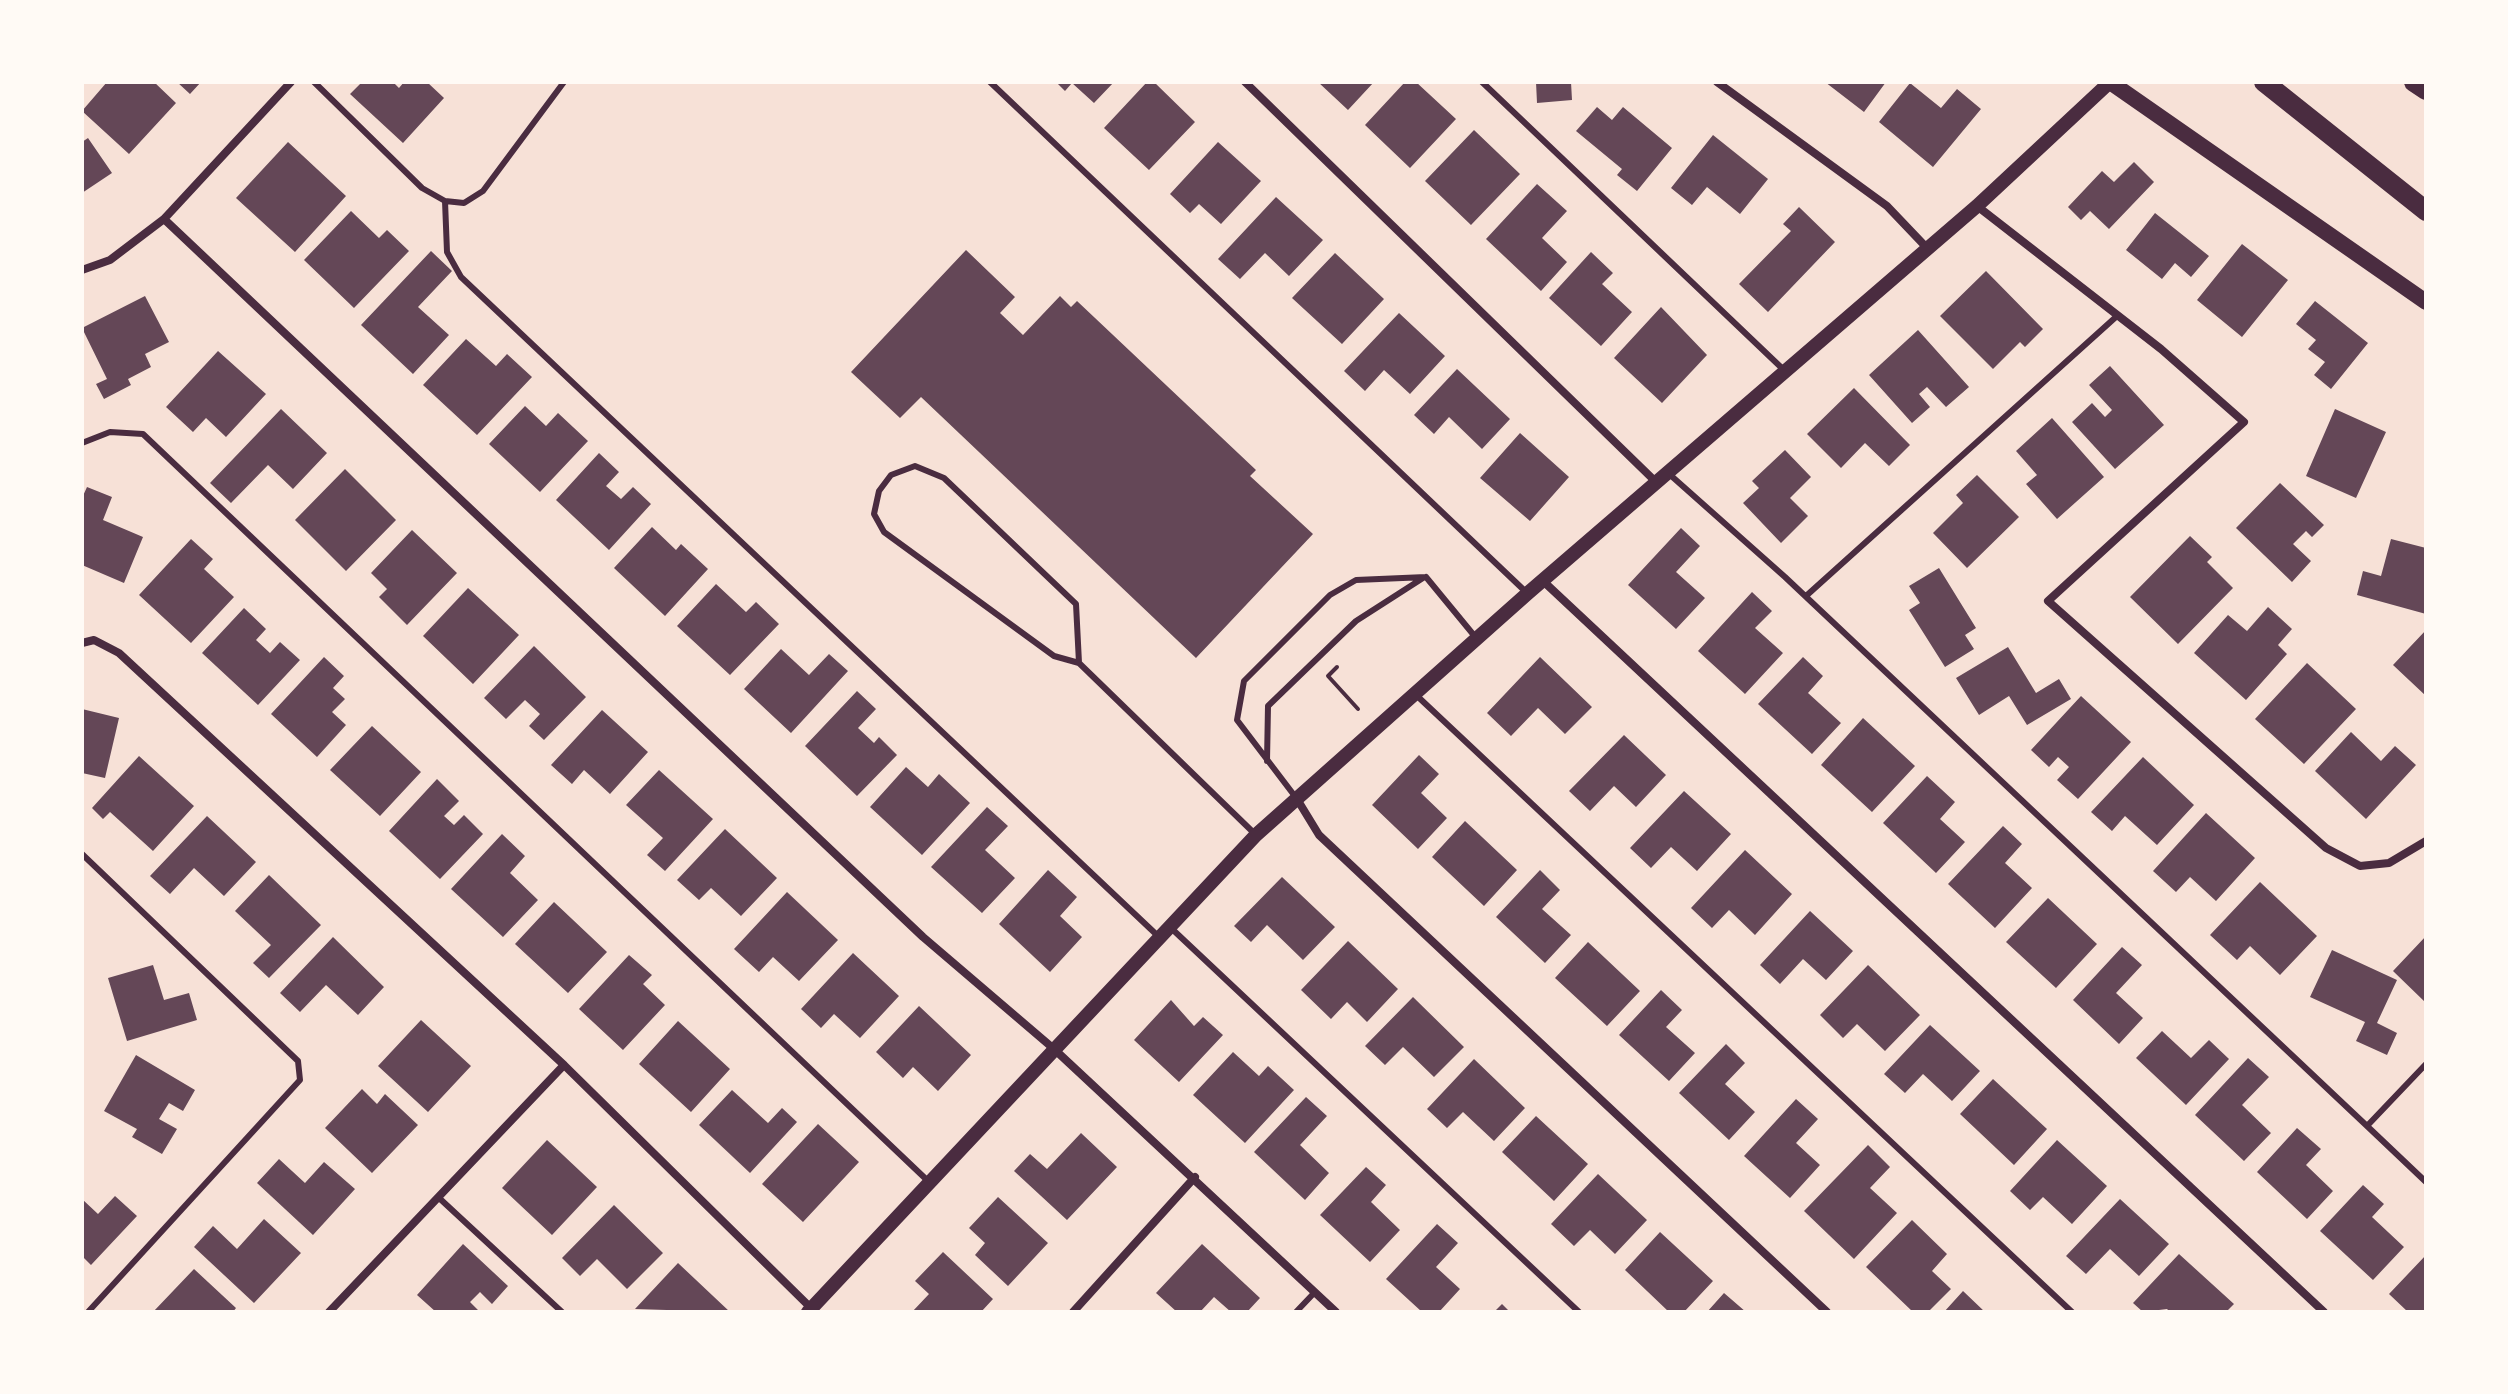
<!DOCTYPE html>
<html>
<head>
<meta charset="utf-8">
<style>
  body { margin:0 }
  #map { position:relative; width:2508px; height:1394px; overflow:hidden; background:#f7e1d7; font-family:"Space Grotesk",sans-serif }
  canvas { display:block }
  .frame { position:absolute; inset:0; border:84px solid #fffaf5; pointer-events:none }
</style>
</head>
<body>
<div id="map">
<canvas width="2508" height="1394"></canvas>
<div class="frame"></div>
</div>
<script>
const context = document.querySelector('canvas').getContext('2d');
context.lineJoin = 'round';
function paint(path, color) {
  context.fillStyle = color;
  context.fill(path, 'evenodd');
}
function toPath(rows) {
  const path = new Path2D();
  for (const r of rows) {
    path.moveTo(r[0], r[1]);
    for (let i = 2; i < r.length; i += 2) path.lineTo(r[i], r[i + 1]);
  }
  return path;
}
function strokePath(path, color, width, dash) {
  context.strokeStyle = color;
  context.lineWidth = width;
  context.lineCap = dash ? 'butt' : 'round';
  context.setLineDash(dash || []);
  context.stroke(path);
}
const building = toPath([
  [107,82,154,82,176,103,129,154,82,111],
  [177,82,201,82,190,94],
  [362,82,393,82,399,88,404,82,427,82,444,98,403,143,350,94],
  [1056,82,1114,82,1094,103,1072,83,1065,91],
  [1147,82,1154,82,1195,122,1149,170,1104,128],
  [1318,82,1374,82,1348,110],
  [1405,82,1416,82,1456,119,1410,168,1365,125],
  [1536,82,1571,82,1572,100,1537,103],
  [1825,82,1886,82,1864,112],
  [1910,83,1941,108,1957,89,1981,109,1933,167,1879,122],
  [1597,107,1612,120,1623,107,1672,148,1637,191,1617,175,1622,169,1576,131],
  [1474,130,1520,174,1471,225,1425,181],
  [1713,135,1768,179,1740,214,1707,187,1692,205,1671,188],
  [88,138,112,173,82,193,82,142],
  [288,142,346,196,295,252,236,198],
  [1218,142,1261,181,1221,224,1199,204,1190,213,1170,194],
  [2134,162,2154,182,2109,229,2090,211,2081,220,2068,207,2102,171,2114,182],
  [1537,184,1567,211,1542,238,1567,262,1541,291,1486,239],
  [1276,197,1323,240,1289,276,1265,253,1240,279,1218,259],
  [1799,207,1835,242,1768,312,1739,284,1791,231,1783,224],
  [351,211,379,238,387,230,409,251,354,308,304,260],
  [2155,213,2209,256,2191,277,2175,263,2162,279,2126,250],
  [2242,244,2288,280,2242,337,2197,300],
  [966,250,1015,297,1000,313,1023,335,1060,296,1071,307,1077,301,1256,470,1250,476,1313,534,1196,658,921,397,900,418,851,372],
  [431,251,452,271,418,307,449,335,413,374,361,325],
  [1591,252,1613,273,1602,284,1632,312,1601,346,1549,298],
  [1335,253,1384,299,1342,344,1292,298],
  [1986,271,2043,329,2025,347,2020,342,1993,369,1940,316],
  [145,296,169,342,145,354,151,367,128,379,131,385,104,399,96,384,107,379,82,328],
  [2315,301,2368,343,2331,389,2314,375,2325,362,2308,349,2316,340,2296,324],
  [1661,307,1707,355,1662,403,1614,358],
  [1399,313,1445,356,1410,394,1384,370,1365,391,1344,371],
  [1918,330,1969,387,1946,407,1927,387,1919,394,1930,407,1912,423,1869,375],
  [466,339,496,366,507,354,532,377,477,435,423,385],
  [218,351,266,394,226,437,206,418,193,432,166,407],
  [2110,366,2164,425,2115,469,2072,422,2092,403,2105,417,2112,410,2089,385],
  [1457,369,1510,419,1482,449,1449,417,1434,434,1414,415],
  [1854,388,1910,445,1889,466,1865,443,1841,468,1807,434],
  [525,406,546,426,558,413,588,441,540,492,489,444],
  [281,409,327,453,293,489,268,465,231,503,210,483],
  [2335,409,2386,432,2356,498,2306,476],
  [2052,418,2104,477,2057,519,2026,484,2037,475,2016,451],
  [1520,433,1569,477,1530,521,1480,478],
  [1785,450,1811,477,1790,498,1808,516,1781,543,1743,503,1759,488,1752,481],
  [599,453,619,472,606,486,621,499,633,487,651,504,609,550,556,500],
  [345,469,396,520,346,571,295,520],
  [1977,475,2019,517,1967,568,1933,533,1963,503,1956,495],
  [2280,483,2324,525,2312,537,2306,531,2293,544,2311,561,2292,582,2236,528],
  [87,487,112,497,103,520,143,537,124,583,82,565,82,498],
  [652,527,676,550,681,544,708,569,665,616,614,568],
  [1681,528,1700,546,1676,572,1705,598,1676,629,1628,585],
  [412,530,457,573,407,625,379,597,387,589,371,573],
  [2190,536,2212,557,2207,562,2233,588,2178,644,2130,597],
  [191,539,213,559,204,569,234,597,191,643,139,595],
  [2391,539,2426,548,2426,614,2357,595,2363,571,2381,576],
  [1939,568,1976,628,1965,635,1974,649,1945,667,1909,610,1920,603,1909,586],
  [716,584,746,612,756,602,779,624,730,675,677,626],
  [468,588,519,635,473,684,423,636],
  [1752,592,1772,611,1755,628,1783,653,1745,694,1698,651],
  [2268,607,2292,629,2278,645,2287,654,2246,700,2194,653,2228,615,2247,631],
  [244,608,266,629,256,640,270,653,280,642,300,660,258,705,202,653],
  [2426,630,2426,696,2393,665],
  [534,646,586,697,544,740,529,726,540,714,525,700,506,719,484,698],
  [2008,647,2036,693,2059,679,2071,699,2027,725,2009,696,1979,715,1956,678],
  [781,649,809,675,829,654,848,671,791,733,744,689],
  [324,657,344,676,333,688,345,699,332,712,346,725,317,757,271,714],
  [1540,657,1592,707,1565,734,1538,708,1511,736,1487,713],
  [1803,657,1823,676,1808,693,1841,723,1812,754,1758,704],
  [2307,663,2356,709,2304,764,2255,719],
  [857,691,876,709,858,728,874,743,879,737,897,755,857,796,805,746],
  [2081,696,2131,742,2078,799,2057,780,2069,767,2058,757,2049,767,2031,750],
  [82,709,119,718,105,778,82,773],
  [602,710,648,752,610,794,584,770,572,784,551,765],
  [1863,718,1915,766,1872,812,1821,765],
  [372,726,421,772,380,816,330,770],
  [2351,732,2381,761,2395,746,2416,765,2366,819,2315,771],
  [1624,735,1666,775,1636,807,1614,786,1590,811,1569,791],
  [1419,755,1439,774,1421,793,1447,818,1418,849,1372,805],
  [139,756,194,806,153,851,110,812,103,819,92,808],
  [2143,757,2194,805,2157,845,2125,816,2112,831,2091,812],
  [906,767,928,787,939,774,970,803,922,855,870,807],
  [659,770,713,819,665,871,647,855,663,838,626,805],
  [1927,776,1955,802,1940,819,1965,842,1936,873,1883,823],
  [437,779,459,801,444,816,454,825,464,815,483,834,440,879,389,831],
  [1684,791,1731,834,1697,871,1671,847,1651,868,1630,848],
  [987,807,1008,826,985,850,1015,878,982,913,931,867],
  [2206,813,2255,858,2216,901,2190,877,2176,892,2153,871],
  [207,816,256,862,224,896,194,868,170,894,150,876],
  [1465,821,1517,870,1484,906,1432,857],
  [2003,826,2022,844,2005,863,2032,888,1995,928,1948,884],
  [725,829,777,878,741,916,711,888,699,900,677,880],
  [502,834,525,856,510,873,538,900,503,937,451,889],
  [1745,850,1792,894,1755,935,1729,910,1712,928,1691,908],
  [1048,870,1077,897,1060,916,1082,937,1050,972,999,924],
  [1540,870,1560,890,1542,909,1571,935,1545,963,1496,917],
  [269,875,321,925,269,978,253,963,271,945,235,911],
  [1282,877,1335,927,1303,960,1267,925,1251,942,1234,926],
  [2260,882,2317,936,2280,975,2250,946,2237,960,2210,935],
  [787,892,838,940,799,981,773,957,759,972,734,949],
  [2048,898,2097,944,2056,988,2006,942],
  [554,902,607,952,568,993,515,944],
  [1810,911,1853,951,1826,980,1803,959,1780,984,1760,965],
  [2426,936,2426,1003,2393,971],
  [333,937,384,987,358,1015,326,985,300,1012,280,993],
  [1348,941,1398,989,1367,1022,1347,1002,1331,1019,1301,990],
  [1588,942,1640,991,1607,1026,1555,978],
  [2122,947,2142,965,2116,993,2143,1018,2119,1044,2073,1000],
  [2332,950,2397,980,2377,1023,2397,1033,2387,1055,2356,1041,2365,1022,2310,997],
  [853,953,899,996,860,1038,834,1014,821,1028,801,1009],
  [629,955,652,975,643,984,665,1005,623,1050,579,1009],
  [153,965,164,1000,189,993,197,1020,127,1041,108,978],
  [1868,965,1920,1015,1885,1051,1857,1024,1843,1038,1820,1015],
  [1661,990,1682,1010,1666,1027,1695,1053,1669,1081,1619,1035],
  [1413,997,1464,1047,1434,1077,1403,1047,1385,1065,1365,1046],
  [1171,1000,1194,1026,1203,1017,1223,1035,1179,1082,1134,1040],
  [919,1006,971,1055,938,1091,913,1067,903,1078,876,1052],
  [421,1020,471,1066,428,1112,378,1066],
  [678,1021,730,1069,691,1112,639,1064],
  [1930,1025,1980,1071,1952,1101,1923,1074,1905,1093,1884,1074],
  [2162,1031,2191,1058,2209,1040,2229,1059,2186,1105,2136,1058],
  [1726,1044,1745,1063,1725,1084,1755,1112,1729,1140,1679,1093],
  [1233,1052,1259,1076,1268,1066,1294,1090,1245,1143,1193,1095],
  [136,1055,195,1090,183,1111,169,1103,159,1119,177,1129,162,1154,132,1137,137,1129,104,1111],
  [2248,1058,2269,1077,2242,1105,2271,1133,2244,1161,2195,1115],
  [1474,1059,1525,1108,1494,1141,1463,1112,1447,1128,1427,1109],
  [1993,1079,2047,1129,2014,1165,1960,1114],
  [362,1089,377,1104,385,1094,418,1125,372,1173,325,1128],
  [732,1090,768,1123,782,1108,797,1122,750,1173,699,1125],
  [1306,1097,1327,1116,1300,1145,1329,1173,1305,1200,1254,1152],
  [1796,1099,1818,1119,1796,1143,1820,1165,1790,1198,1744,1156],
  [1536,1116,1588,1164,1554,1201,1502,1152],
  [818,1124,859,1162,803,1222,762,1184],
  [2297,1128,2321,1149,2306,1165,2333,1191,2307,1219,2257,1172],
  [1081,1133,1117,1167,1067,1220,1014,1171,1030,1154,1047,1169],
  [547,1140,597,1187,552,1235,502,1188],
  [2057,1140,2107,1186,2072,1224,2043,1197,2030,1210,2010,1191],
  [1868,1145,1890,1167,1870,1188,1897,1213,1854,1259,1804,1211],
  [279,1159,305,1183,324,1162,355,1189,313,1235,257,1183],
  [1366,1167,1386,1185,1371,1202,1400,1230,1370,1262,1320,1215],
  [1598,1174,1647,1220,1615,1254,1590,1230,1574,1246,1551,1224],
  [2363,1185,2384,1204,2372,1217,2404,1247,2373,1280,2320,1231],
  [115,1196,137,1216,91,1265,82,1256,82,1199,98,1214],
  [998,1197,1048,1243,1008,1286,975,1255,985,1243,969,1228],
  [2120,1199,2169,1244,2139,1276,2110,1249,2086,1274,2066,1256],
  [614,1205,663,1253,627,1289,597,1259,580,1276,562,1258],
  [264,1219,301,1253,254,1303,194,1247,213,1226,237,1249],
  [1912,1220,1947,1254,1932,1271,1951,1289,1928,1312,1913,1312,1866,1267],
  [1437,1224,1458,1243,1436,1267,1460,1289,1439,1312,1422,1312,1386,1279],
  [1660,1232,1713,1281,1684,1312,1669,1312,1625,1270],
  [463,1244,508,1286,492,1304,480,1292,470,1302,480,1312,436,1312,417,1295],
  [1202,1244,1260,1298,1247,1312,1231,1312,1214,1297,1200,1312,1177,1312,1156,1293],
  [943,1252,993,1299,981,1312,912,1312,929,1294,915,1281],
  [2179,1254,2234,1304,2226,1312,2170,1312,2167,1309,2143,1312,2133,1303],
  [2426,1255,2426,1312,2408,1312,2389,1294],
  [678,1263,730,1312,635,1309],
  [194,1269,236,1308,233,1312,153,1312],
  [1963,1291,1985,1312,1944,1312],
  [1724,1293,1746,1312,1707,1312],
  [1502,1304,1510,1312,1494,1312]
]);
const path = toPath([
  [1337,667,1328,676,1358,709]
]);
const service = toPath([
  [314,82,422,188,445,201,464,203,483,191,564,82],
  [990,82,1526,592],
  [1482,82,1786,372],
  [445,201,447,252,461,277,1158,936],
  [82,443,110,432,143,434,928,1181],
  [1668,473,1785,577,2367,1126,2426,1064],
  [1426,577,1477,639],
  [1806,596,2117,316],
  [1079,663,1076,604,944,478,915,466,891,475,879,491,874,514,884,532,1054,656,1079,663,1256,835],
  [1415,694,2072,1312],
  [1267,761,1268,706,1356,621,1423,578],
  [1297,799,1237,720,1244,681,1330,595,1356,580,1426,577],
  [82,854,298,1061,300,1080,88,1312],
  [1171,928,1579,1312],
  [2367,1126,2426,1182],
  [438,1197,562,1312],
  [1296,1312,1315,1292]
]);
const minor = toPath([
  [1245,82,1657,483],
  [1717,82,1887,206,1927,248],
  [1977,206,2161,349,2244,422,2048,601,2326,848,2360,866,2389,863,2426,841],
  [164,219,923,937,1054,1049,1336,1312],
  [82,270,110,260,164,219,291,82],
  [1543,581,2324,1312],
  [82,643,94,640,119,653,564,1065,811,1308],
  [1297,799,1319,835,1827,1312],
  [329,1312,564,1065],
  [1073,1312,1195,1177]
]);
const tertiary = toPath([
  [808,1312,1256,835,1528,593,1977,206,2110,82]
]);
const secondary = toPath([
  [2110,82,2426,302]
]);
const motorway = toPath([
  [2264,82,2426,211],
  [2414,82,2426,90]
]);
paint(building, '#644757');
strokePath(path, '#4a2c40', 4);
strokePath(service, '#4a2c40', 6);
strokePath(minor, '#4a2c40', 8);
strokePath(tertiary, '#4a2c40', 14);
strokePath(secondary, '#4a2c40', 16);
strokePath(motorway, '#4a2c40', 20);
</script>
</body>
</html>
